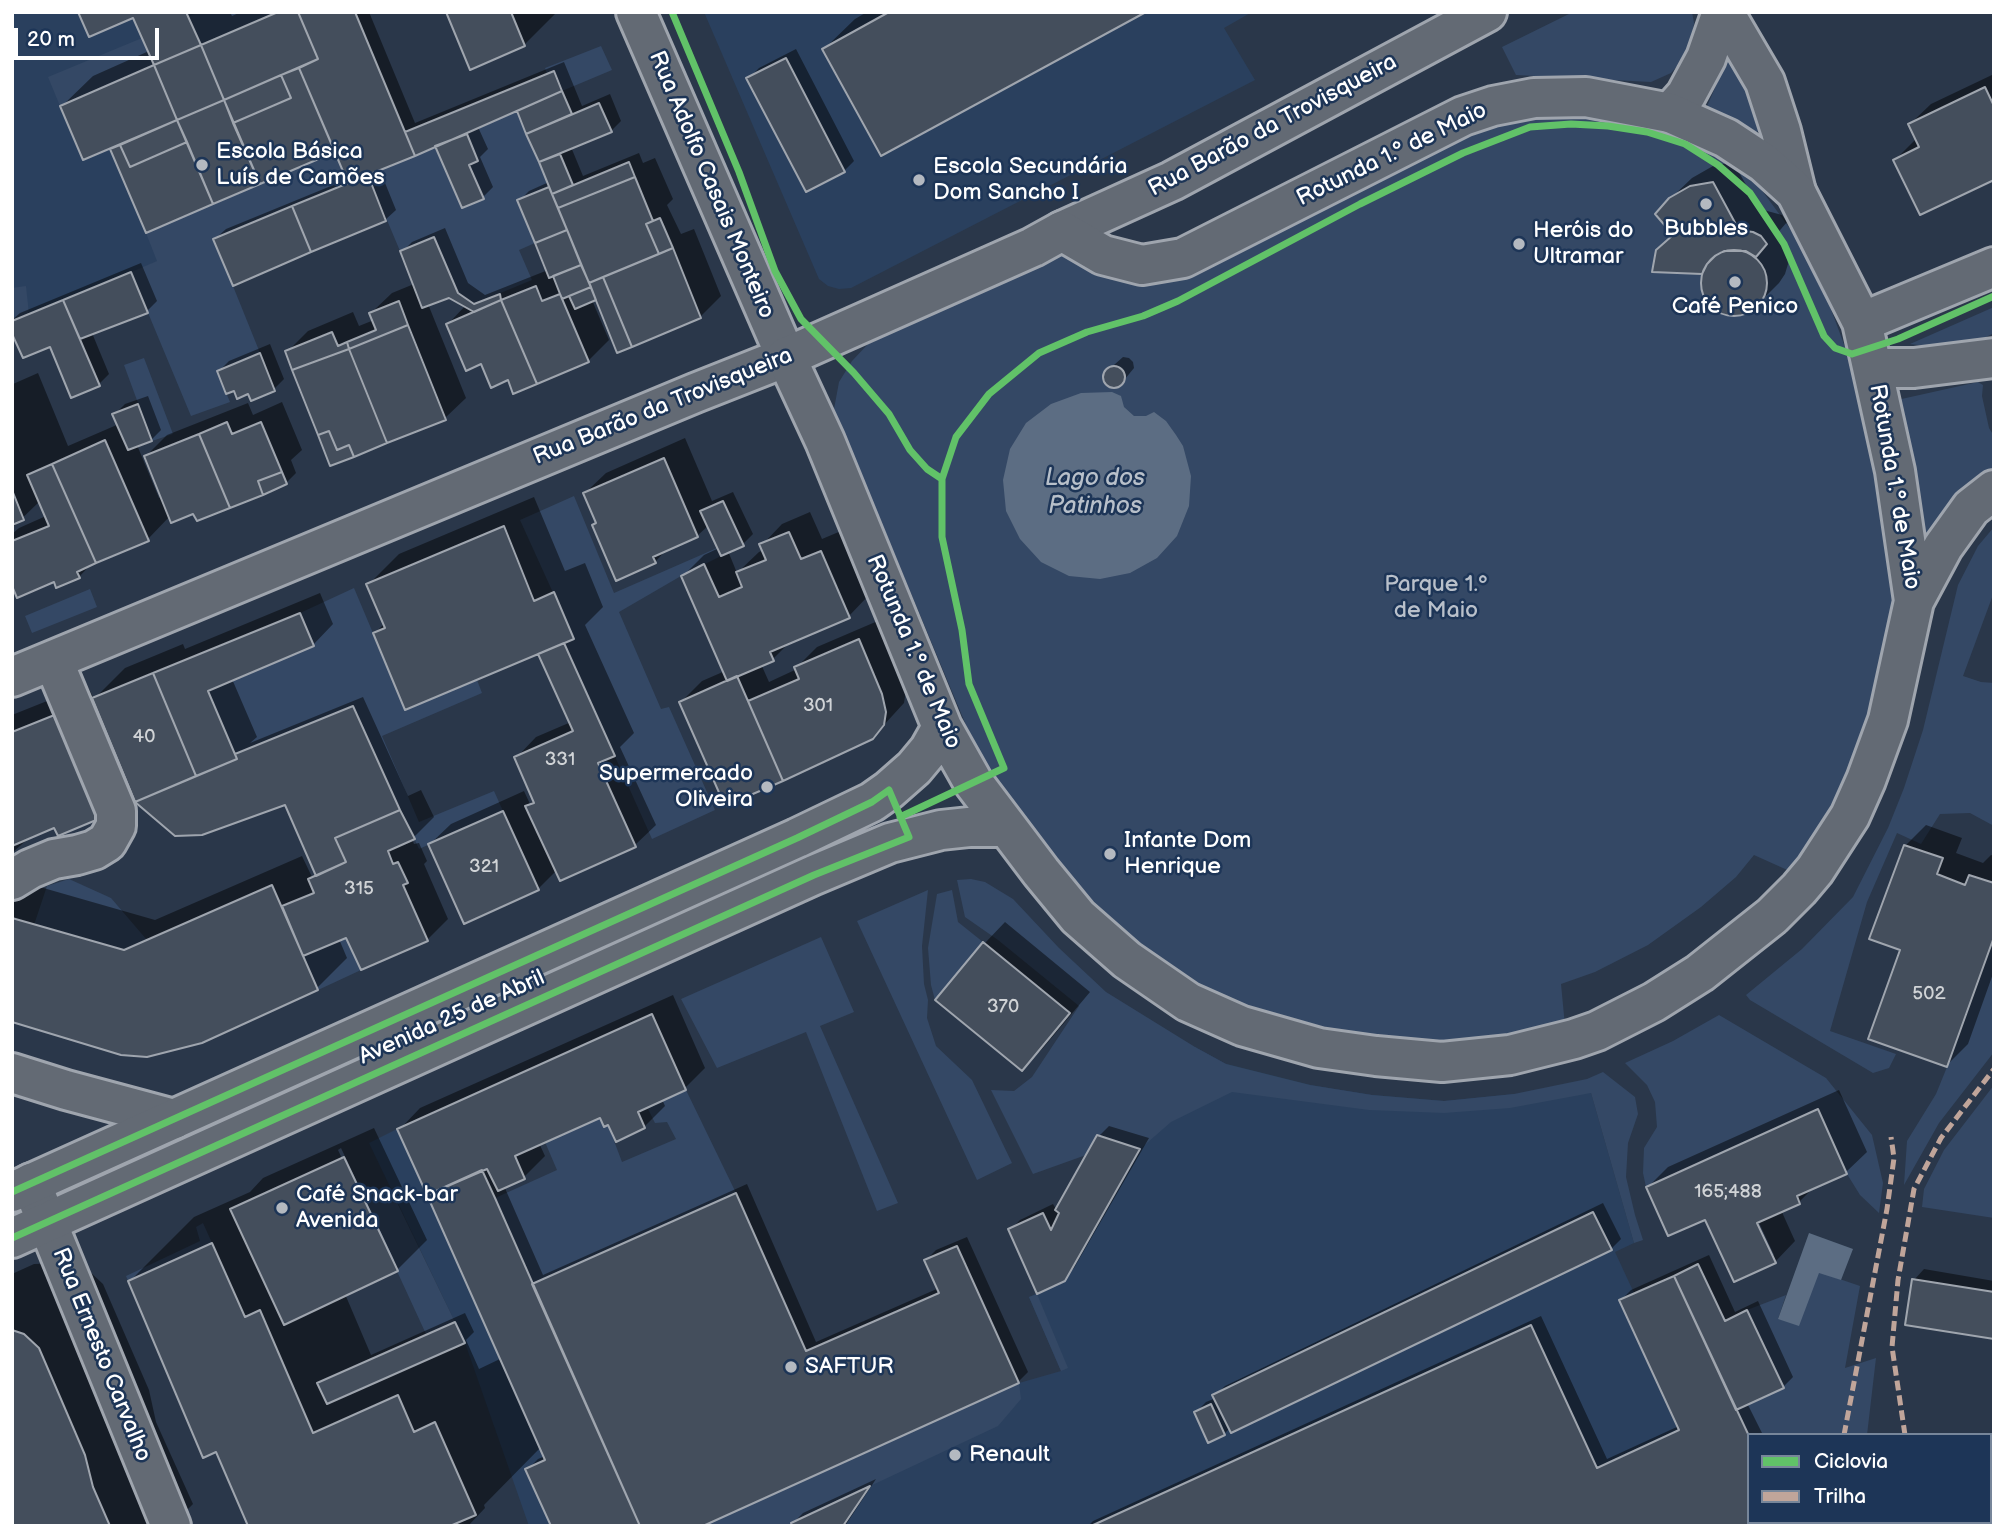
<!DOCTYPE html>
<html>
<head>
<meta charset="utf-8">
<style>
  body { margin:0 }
  #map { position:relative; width:2006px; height:1538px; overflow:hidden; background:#2a374a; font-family:"Balsamiq Sans",sans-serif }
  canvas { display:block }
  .frame { position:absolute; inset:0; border:14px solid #fff; pointer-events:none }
  .legend { position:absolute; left:1747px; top:1433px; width:245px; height:91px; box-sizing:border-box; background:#1d3557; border:2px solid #77869a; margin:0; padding:9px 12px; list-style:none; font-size:21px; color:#fff }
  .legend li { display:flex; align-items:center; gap:14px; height:35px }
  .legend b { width:35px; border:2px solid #77869a }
  .scale { position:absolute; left:14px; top:28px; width:145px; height:32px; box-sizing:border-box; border:4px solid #fff; border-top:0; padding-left:9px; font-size:21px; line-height:24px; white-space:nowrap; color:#fff; -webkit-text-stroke:5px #1d3557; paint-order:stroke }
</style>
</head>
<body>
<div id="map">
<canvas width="2006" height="1538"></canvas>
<div class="frame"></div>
<ul class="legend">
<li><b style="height:9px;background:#61c268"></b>Ciclovia</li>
<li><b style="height:9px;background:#c0a59a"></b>Trilha</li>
</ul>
<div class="scale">20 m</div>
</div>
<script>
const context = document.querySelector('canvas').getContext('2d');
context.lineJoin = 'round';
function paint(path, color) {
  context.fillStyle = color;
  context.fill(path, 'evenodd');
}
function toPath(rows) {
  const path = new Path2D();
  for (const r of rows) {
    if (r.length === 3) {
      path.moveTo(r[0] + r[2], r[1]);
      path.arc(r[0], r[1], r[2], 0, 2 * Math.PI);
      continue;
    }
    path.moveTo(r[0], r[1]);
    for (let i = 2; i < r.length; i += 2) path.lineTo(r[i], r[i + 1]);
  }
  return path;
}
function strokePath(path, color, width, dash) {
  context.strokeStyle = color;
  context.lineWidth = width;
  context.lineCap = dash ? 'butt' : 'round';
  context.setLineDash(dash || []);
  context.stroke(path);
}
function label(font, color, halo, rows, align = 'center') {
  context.font = font + ' "Balsamiq Sans",sans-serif';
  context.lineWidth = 5;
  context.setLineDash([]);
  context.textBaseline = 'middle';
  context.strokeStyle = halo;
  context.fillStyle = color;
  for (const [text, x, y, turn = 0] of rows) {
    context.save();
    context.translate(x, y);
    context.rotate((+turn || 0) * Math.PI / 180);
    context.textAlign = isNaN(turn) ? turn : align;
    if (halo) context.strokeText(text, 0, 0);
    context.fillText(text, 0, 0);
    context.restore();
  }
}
const built = toPath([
  [12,12,355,12,415,156,12,321],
  [704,12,1252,12,1224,28,1255,80,851,288,839,289,828,286,819,279],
  [1195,1047,1226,1064,1310,1085,1372,1095,1444,1101,1514,1094,1591,1093,1634,1243,1615,1252,1634,1293,1674,1276,1736,1410,1749,1522,1786,1522,1787,1526,703,1526,1019,1383,1061,1371,1029,1297,1065,1281,1140,1149],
  [397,1129,427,1195,495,1198,640,1526,529,1526,465,1343,369,1143]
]);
const green = toPath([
  [199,12,278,12,201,45,188,17],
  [1573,12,1692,12,1694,23,1690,52,1671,73,1651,82,1516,75,1502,47],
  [142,38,154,65,60,106,48,77],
  [601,46,612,70,562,91,554,71,547,74,545,68],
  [1728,58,1763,118,1763,125,1757,132,1746,134,1705,111],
  [1570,110,1684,135,1729,162,1758,185,1796,237,1829,304,1858,382,1876,454,1896,598,1856,774,1794,873,1754,855,1736,877,1701,907,1648,945,1595,972,1561,984,1565,1026,1441,1047,1324,1034,1192,990,1085,906,992,778,966,725,834,409,839,382,852,361,868,344,1057,254,1076,256,1119,274,1455,136,1528,113],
  [517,111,549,187,517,201,535,243,519,250,532,280,474,304,458,293,434,237,400,251,368,175,435,146,483,199,469,165,478,161,467,134],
  [335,152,348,183,214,239,260,353,217,371,230,402,191,416,131,272,157,261,146,233],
  [26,286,29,314,12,321,12,288],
  [1994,307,1994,333,1974,343,1935,347,1910,344],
  [144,358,173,434,152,441,124,365],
  [1978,382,1983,385,1982,396,1989,428,1994,436,1994,470,1986,475,1924,545,1897,400],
  [574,496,614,593,717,548,721,556,681,576,619,612,661,709,669,707,715,810,652,839,564,643,574,639,520,520],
  [1994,527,1994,592,1963,676,1981,682,1994,683,1994,826,1970,813,1940,814,1921,844,1897,833,1867,902,1830,1031,1896,1054,1889,1068,1873,1073,1750,1000,1746,995,1802,949,1853,897,1888,828,1904,788,1923,730,1958,585,1978,546],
  [354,588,405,709,477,680,482,693,382,736,419,822,494,791,503,811,419,849,353,706,235,754,208,691,313,646,300,613],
  [90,589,97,607,32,633,25,616],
  [69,879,111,898,147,940,124,950,34,925,47,886],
  [971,879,985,882,1013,899,1059,948,1106,992,1195,1047,1226,1064,1310,1085,1372,1095,1444,1101,1514,1094,1587,1079,1603,1072,1635,1097,1638,1114,1628,1143,1626,1177,1635,1215,1643,1240,1634,1243,1591,1093,1510,1108,1444,1113,1369,1110,1232,1092,1171,1122,1140,1149,1097,1135,1086,1155,1033,1174,991,1090,1014,1091,1032,1077,1079,1006,998,940,965,917,957,880],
  [928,890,922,946,924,984,928,1000,927,1018,936,1046,972,1080,1012,1163,977,1180,857,921],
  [952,890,958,922,983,942,935,1000,931,985,928,948,937,894],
  [821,937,854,1012,820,1026,898,1203,877,1211,806,1032,717,1068,681,999],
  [1994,937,1994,1052,1939,1123,1904,1185,1907,1141,1936,1094,1947,1067],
  [346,938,361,970,318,990,303,956],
  [594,950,596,955,264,1111,257,1095],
  [1719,1015,1826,1078,1872,1135,1883,1183,1879,1213,1860,1195,1847,1174,1817,1110,1646,1187,1643,1173,1644,1148,1657,1127,1655,1102,1647,1085,1625,1063,1673,1041],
  [1994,1085,1994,1218,1922,1207,1924,1189,1944,1150],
  [686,1090,736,1193,532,1284,495,1198,557,1170,545,1142,600,1118,604,1126,608,1125,622,1162,676,1139,667,1122,655,1123,647,1107],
  [391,1190,455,1322,426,1334,366,1204],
  [203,1223,212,1243,128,1281,126,1276,200,1241,196,1227],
  [1819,1272,1860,1286,1845,1368,1876,1358,1867,1435,1749,1436,1736,1410,1784,1388,1747,1310,1786,1295,1778,1319],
  [1037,1294,1068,1368,1061,1371,1029,1297],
  [1019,1383,1021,1399,998,1426,785,1526,703,1526]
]);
const water = toPath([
  [1112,392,1121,396,1124,407,1134,416,1146,416,1154,412,1166,421,1176,435,1183,446,1191,476,1189,506,1177,536,1157,558,1130,573,1100,579,1069,576,1041,562,1020,539,1006,511,1003,480,1010,449,1026,423,1051,404,1081,393],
  [1809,1233,1853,1249,1841,1280,1819,1273,1799,1326,1778,1319]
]);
const shadow = toPath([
  [80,12,230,12,232,16,241,12,369,12,415,123,564,62,582,106,610,94,621,121,611,131,571,147,583,176,639,153,643,163,655,158,673,199,667,205,681,234,694,229,721,296,700,317,597,298,592,300,609,340,588,361,509,378,482,362,448,324,466,305,450,296,428,304,466,398,445,418,287,352,308,331,353,312,359,326,374,320,371,313,392,293,414,284,402,252,412,242,445,228,468,283,485,295,548,270,519,201,529,191,549,182,518,108,478,127,488,149,480,157,493,187,483,197,436,144,379,168,396,210,385,220,234,283,215,239,226,229,348,179,336,150,147,230,111,147,62,106,93,76,149,51,134,15],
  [448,12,557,12,524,45],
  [867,12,1142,12,824,49,855,19],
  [796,49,854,161,844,171,807,190,749,78,759,68],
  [1994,74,1994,178,1895,160,1916,139,1910,124,1931,104],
  [1733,162,1760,209,1782,215,1787,222,1775,236,1783,244,1787,254,1788,264,1785,274,1779,283,1758,304,1739,315,1729,314,1719,310,1711,304,1705,295,1703,285,1704,273,1654,270,1675,234,1670,199,1692,178,1713,166],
  [141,263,157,301,147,311,92,333,109,374,99,384,51,344,12,329,12,320,20,313],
  [270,344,284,379,274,389,249,392,219,371,229,361],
  [1123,357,1129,358,1133,362,1134,368,1120,385,1113,386,1107,384,1105,378,1106,372],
  [38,373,68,446,119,424,115,414,125,404,148,396,161,430,151,440,137,445,159,498,162,496,146,456,167,435,248,403,253,415,282,402,302,450,291,460,296,473,286,483,194,512,170,516,148,539,92,563,79,577,12,582,12,534,19,528,46,516,40,501,12,528,12,381,13,384],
  [685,438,712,501,733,492,753,534,743,544,728,551,737,573,759,552,764,550,762,545,782,524,810,512,822,539,841,531,869,595,849,616,791,641,773,659,761,664,769,682,797,669,796,668,817,647,880,620,906,690,904,703,872,738,726,804,681,702,702,681,725,671,683,576,704,555,719,548,709,525,697,536,668,548,655,562,597,522,585,493,606,473],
  [534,497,565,571,585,563,603,607,585,625,634,733,620,747,656,825,635,845,557,870,538,889,430,844,451,824,524,791,530,804,534,800,516,758,536,737,571,722,546,649,375,633,385,623,368,585,399,554],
  [320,593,333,624,313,645,232,679,257,737,250,743,363,697,408,796,421,790,434,817,412,839,414,844,419,843,427,861,424,864,448,919,427,940,347,935,339,939,347,958,317,988,12,1020,12,879,155,920,302,856,312,877,317,873,286,803,138,802,142,797,130,786,100,816,55,826,30,837,12,853,12,715,87,685,94,699,125,668,183,644,185,649],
  [1926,825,1962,838,1956,853,1983,863,1991,855,1994,856,1994,971,1968,1044,1947,1065,1902,949,1905,846],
  [1005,922,1090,992,1043,1048,1022,1069,938,1000,985,943],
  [673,995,705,1068,685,1088,662,1099,665,1106,644,1127,609,1123,601,1116,539,1143,545,1156,524,1177,504,1186,543,1275,747,1184,816,1342,939,1288,926,1260,936,1250,967,1237,1028,1372,1018,1382,528,1469,538,1459,545,1456,541,1447,484,1505,485,1508,468,1526,249,1526,217,1450,130,1281,194,1217,250,1192,263,1178,374,1128,427,1240,397,1270,345,1294,371,1355,465,1313,474,1332,466,1340,479,1369,502,1358,400,1129,420,1108],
  [341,1148,394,1260,390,1260,338,1150],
  [1839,1090,1867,1152,1846,1172,1814,1187,1799,1202,1781,1210,1795,1241,1775,1262,1706,1217,1648,1187,1668,1167],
  [1755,1214,1774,1255,1770,1255,1752,1216],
  [1109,1126,1149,1138,1074,1268,1064,1279,1010,1230,1020,1220,1053,1204,1057,1211,1099,1136],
  [1603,1203,1621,1239,1611,1249,1230,1428,1224,1434,1196,1412,1206,1402,1216,1398,1214,1396,1225,1386],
  [1709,1255,1735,1312,1758,1301,1793,1377,1783,1387,1747,1403,1763,1435,1749,1435,1749,1522,1800,1522,1802,1526,1088,1526,1093,1521,1541,1316,1607,1459,1679,1426,1621,1300,1631,1290],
  [67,1263,88,1270,103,1284,149,1390,156,1422,193,1504,182,1515,186,1526,12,1526,12,1274,34,1264],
  [1924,1269,1994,1281,1994,1337,1914,1280],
  [876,1479,845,1526,794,1526,793,1523,803,1513]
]);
const building = toPath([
  [78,12,186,12,201,45,154,65,133,18,89,37,78,12],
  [278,12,298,12,318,59,224,100,201,45,278,12],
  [298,12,355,12,415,156,348,183,299,68,318,59,298,12],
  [446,12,511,12,525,46,470,70,446,12],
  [889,12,1146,12,881,156,822,49,889,12],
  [201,45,224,100,177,120,154,65,201,45],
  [786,58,845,172,806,192,746,78,786,58],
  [154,65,177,120,83,160,60,106,154,65],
  [299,68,335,152,260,184,233,123,291,98,281,75,299,68],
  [554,71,562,91,415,156,405,132,554,71],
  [281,75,291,98,233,123,224,100,281,75],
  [1985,87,1994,106,1994,180,1920,215,1893,160,1919,147,1908,124,1985,87],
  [562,91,572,114,526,134,517,111,562,91],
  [224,100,260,184,213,204,177,120,224,100],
  [599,103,612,132,539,162,526,134,599,103],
  [177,120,187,142,130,167,120,145,177,120],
  [467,134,478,161,469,165,484,199,462,208,435,146,467,134],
  [187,142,213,204,146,233,110,149,120,145,130,167,187,142],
  [560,154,573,185,552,194,539,162,560,154],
  [629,162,635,177,558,208,552,194,629,162],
  [368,175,386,221,311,252,292,206,368,175],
  [635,177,653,221,646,224,659,254,589,283,558,208,635,177],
  [1713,182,1739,230,1753,232,1761,236,1767,244,1756,257,1746,251,1724,251,1715,256,1707,264,1702,274,1652,272,1656,250,1673,235,1655,214,1669,198,1690,186,1713,182],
  [549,187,567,230,535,243,517,200,549,187],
  [292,206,311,252,233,286,213,239,292,206],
  [660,218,673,248,659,254,646,224,660,218],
  [567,230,581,265,549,278,535,243,567,230],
  [434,237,458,293,474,304,500,294,501,300,474,312,449,298,422,308,400,251,434,237],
  [673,248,701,318,632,347,603,277,673,248],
  [1734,283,33],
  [581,265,591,287,562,299,553,276,581,265],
  [131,272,148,313,80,339,63,300,131,272],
  [603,277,632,347,617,353,589,283,603,277],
  [536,286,542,301,560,294,589,362,537,384,501,300,536,286],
  [591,287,596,300,575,309,569,296,591,287],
  [63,300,100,386,71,398,50,347,23,358,12,334,12,321,63,300],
  [501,300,537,384,513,394,508,380,491,388,481,364,466,371,446,324,501,300],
  [399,301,408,325,349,349,347,342,376,330,369,313,399,301],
  [408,325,446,420,387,443,349,349,408,325],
  [332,332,338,346,347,342,349,349,292,370,285,351,332,332],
  [349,349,387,443,354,457,349,445,337,450,329,431,318,435,292,370,349,349],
  [260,353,275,391,251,401,248,394,237,399,234,391,226,394,217,371,260,353],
  [1114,377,11],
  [138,404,152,441,128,450,112,414,138,404],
  [227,422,232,434,261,422,282,472,258,481,263,495,230,508,199,434,227,422],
  [329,431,337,450,349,445,354,457,330,466,318,435,329,431],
  [199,434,230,508,197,521,193,514,171,523,144,456,199,434],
  [105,440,149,541,96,563,52,464,105,440],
  [664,458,698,537,653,557,656,563,616,581,592,525,596,523,583,493,664,458],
  [52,464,96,563,77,572,80,578,56,588,54,582,17,598,12,586,12,541,49,526,27,475,52,464],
  [282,472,287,484,263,495,258,481,282,472],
  [12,490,24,520,12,525,12,490],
  [723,501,744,546,721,556,700,511,723,501],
  [504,526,534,601,554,592,574,639,405,710,373,633,385,628,366,584,504,526],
  [789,532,801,559,821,551,850,618,770,652,774,661,727,681,681,576,704,564,719,597,742,587,736,572,766,560,759,544,789,532],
  [300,613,314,646,208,691,237,759,196,776,153,673,300,613],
  [859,639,882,694,886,712,884,725,873,739,783,781,748,701,799,679,794,667,859,639],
  [564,643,615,756,598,763,636,847,560,881,525,806,534,803,514,757,573,731,538,654,564,643],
  [153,673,196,776,135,802,92,698,153,673],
  [737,676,783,781,725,806,679,702,737,676],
  [353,706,400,810,335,838,346,862,316,876,285,805,202,835,175,836,135,802,237,759,235,754,353,706],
  [57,714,101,818,58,836,54,828,12,846,12,732,57,714],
  [400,810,415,839,388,851,393,864,398,862,408,883,403,885,428,941,361,970,346,938,303,956,282,906,314,893,308,879,346,862,335,838,400,810],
  [503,811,539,890,464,924,428,844,503,811],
  [1904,845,1943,858,1937,874,1965,885,1969,875,1994,883,1994,937,1947,1067,1868,1039,1900,950,1869,939,1904,845],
  [272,885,318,990,202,1043,147,1057,121,1055,12,1022,12,918,124,950,272,885],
  [983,942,1070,1013,1022,1071,935,1000,983,942],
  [652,1014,686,1090,638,1112,645,1128,616,1142,608,1125,604,1127,600,1118,515,1156,525,1179,498,1191,487,1169,427,1195,397,1129,652,1014],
  [1818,1109,1847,1174,1797,1196,1800,1204,1757,1223,1776,1263,1734,1282,1705,1220,1668,1236,1646,1187,1818,1109],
  [1097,1135,1140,1149,1065,1281,1037,1294,1008,1229,1043,1213,1051,1230,1059,1213,1055,1210,1097,1135],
  [344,1157,398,1271,284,1325,230,1209,344,1157],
  [482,1170,495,1198,640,1526,551,1526,525,1469,545,1460,427,1195,482,1170],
  [736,1193,806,1351,939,1293,924,1260,957,1246,1019,1383,703,1526,640,1526,532,1284,736,1193],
  [1593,1212,1612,1250,1231,1433,1212,1395,1593,1212],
  [212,1243,245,1317,260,1310,313,1433,398,1395,414,1432,435,1422,476,1515,450,1526,248,1526,216,1452,203,1458,128,1281,212,1243],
  [1698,1264,1725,1321,1747,1310,1784,1388,1736,1410,1674,1276,1698,1264],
  [1674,1276,1749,1436,1749,1522,1786,1522,1787,1526,1091,1526,1531,1325,1597,1468,1679,1430,1619,1300,1674,1276],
  [1912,1279,1994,1292,1994,1339,1905,1325,1912,1279],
  [455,1322,465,1343,327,1404,317,1383,455,1322],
  [12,1330,24,1334,39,1348,85,1455,93,1487,110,1526,12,1526,12,1330],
  [1211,1404,1225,1435,1208,1443,1194,1412,1211,1404],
  [870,1486,843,1526,792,1526,791,1523,870,1486]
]);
const minor = toPath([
  [1724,12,1765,82,1781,131,1796,192],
  [1670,113,1686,95,1706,58,1722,12],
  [1062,231,1172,181,1487,12],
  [12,677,695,393,786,357,636,12],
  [12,880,30,869,54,859,77,855,94,850,107,842,116,826,116,811,53,660],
  [12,1073,66,1090,174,1119],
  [31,1183,171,1526]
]);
const major = toPath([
  [1586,97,1670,113,1726,138,1764,163,1796,192,1862,322,1895,471,1914,601,1888,720,1866,780,1850,816,1815,870,1799,889,1772,916,1700,973,1654,1002,1597,1031,1574,1039,1510,1055,1442,1062,1376,1056,1319,1048,1242,1026,1188,1002,1127,960,1078,917,1041,872,973,782,942,727,825,441,786,357,1033,247,1062,231,1103,255,1142,265,1183,258,1463,116,1493,106,1534,98,1586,97],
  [1862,322,1994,267],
  [1873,368,1914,368,1994,358],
  [1914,601,1943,547,1971,508,1994,490],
  [12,1192,797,838,872,802,889,790,914,768,929,750,942,727],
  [12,1238,814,875,890,843,941,830,969,827,1007,827]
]);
const quiet = toPath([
  [1844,1435,1887,1209,1894,1158,1891,1137],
  [1905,1435,1892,1347,1898,1280,1914,1189,1941,1138,1994,1069],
  [1990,1447,1994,1443],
  [1933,1522,1934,1526]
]);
const cycleway = toPath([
  [672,12,739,172,775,271,801,319,854,373,889,414,910,450,927,469,942,479],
  [900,817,1004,768,969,684,962,630,942,537,942,479,956,437,989,394,1039,353,1087,332,1143,316,1178,301,1360,204,1463,153,1530,127,1571,124,1608,126,1647,132,1685,144,1718,165,1750,193,1784,244,1824,336,1835,348,1852,354,1898,339,1994,296],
  [12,1192,797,838,872,802,889,790,909,837,814,875,12,1238]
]);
const markers = [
  [202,165,7,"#b4b9c0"],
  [919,180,7,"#b4b9c0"],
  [1706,204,7,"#b4b9c0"],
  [1519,244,7,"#b4b9c0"],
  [1735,282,7,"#b4b9c0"],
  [767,787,7,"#b4b9c0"],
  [1110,854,7,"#b4b9c0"],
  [282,1208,7,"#b4b9c0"],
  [791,1367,7,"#b4b9c0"],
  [955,1455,7,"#b4b9c0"]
];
const numberNames = [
  ["301",818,706],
  ["40",144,737],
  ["331",560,760],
  ["321",484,867],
  ["315",359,889],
  ["502",1929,994],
  ["370",1003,1007],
  ["165;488",1728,1192]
];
const streetNames = [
  ["Rua Barão da Trovisqueira",1273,126,-28],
  ["Rotunda 1.º de Maio",1392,155,-26],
  ["Rua Adolfo Casais Monteiro",711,185,67],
  ["Rua Barão da Trovisqueira",663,407,-22],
  ["Rotunda 1.º de Maio",1894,487,80],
  ["Rotunda 1.º de Maio",913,652,67],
  ["Avenida 25 de Abril",452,1018,-24],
  ["Rua Ernesto Carvalho",101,1355,68]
];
const poiNames = [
  ["Escola Básica",216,152],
  ["Luís de Camões",216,178],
  ["Escola Secundária",933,167],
  ["Dom Sancho I",933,193],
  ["Bubbles",1706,229,"center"],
  ["Heróis do",1533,231],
  ["Ultramar",1533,257],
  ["Café Penico",1735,307,"center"],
  ["Supermercado",753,774,"right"],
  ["Oliveira",753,800,"right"],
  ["Infante Dom",1124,841],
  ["Henrique",1124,867],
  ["Café Snack-bar",296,1195],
  ["Avenida",296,1221],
  ["SAFTUR",805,1367],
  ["Renault",969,1455]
];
const parkNames = [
  ["Parque 1.º",1436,585],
  ["de Maio",1436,611]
];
const waterNames = [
  ["Lago dos",1095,479],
  ["Patinhos",1095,507]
];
paint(built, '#2a405e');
paint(green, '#344865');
paint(water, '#5c6d83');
paint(shadow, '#0007');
paint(building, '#444e5c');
strokePath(building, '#9fa5ae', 2);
strokePath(minor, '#9fa5ae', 44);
strokePath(major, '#9fa5ae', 44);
strokePath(minor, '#636a74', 38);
strokePath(major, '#636a74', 38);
strokePath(quiet, '#c0a59a', 5, [10, 5]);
strokePath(cycleway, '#61c268', 7);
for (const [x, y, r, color] of markers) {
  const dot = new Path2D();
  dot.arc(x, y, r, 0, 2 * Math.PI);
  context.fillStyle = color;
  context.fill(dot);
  strokePath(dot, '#1d3557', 2.5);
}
label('19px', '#d0d3d6', null, numberNames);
label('23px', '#fff', '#1d3557', streetNames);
label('23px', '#fff', '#1d3557', poiNames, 'left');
label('23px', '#b9c0ca', '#1d3557', parkNames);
label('italic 24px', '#b8c0ca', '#1d3557', waterNames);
</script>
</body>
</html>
